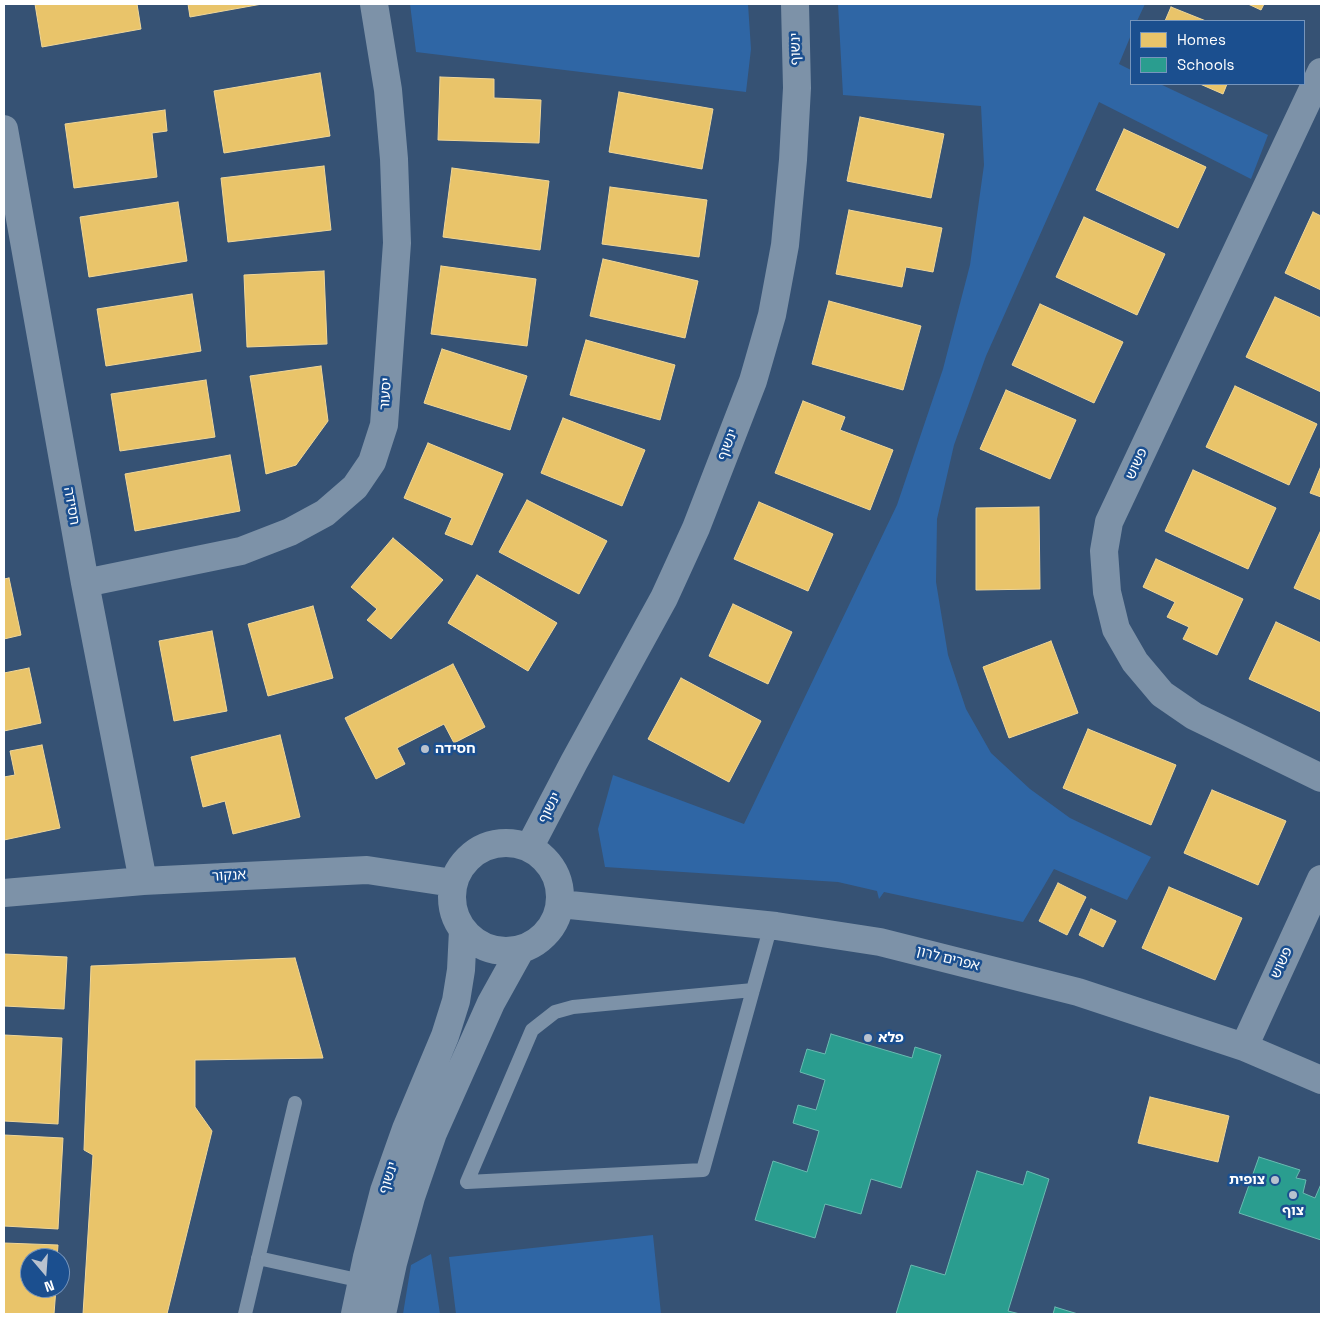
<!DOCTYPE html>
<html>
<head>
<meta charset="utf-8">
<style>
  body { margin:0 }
  #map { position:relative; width:1325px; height:1318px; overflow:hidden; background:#365274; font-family:"Space Grotesk",sans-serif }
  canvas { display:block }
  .frame { position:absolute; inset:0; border:5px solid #fff; pointer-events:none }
  .legend { position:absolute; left:1130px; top:20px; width:175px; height:65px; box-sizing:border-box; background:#1b4f8f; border:1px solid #7695bc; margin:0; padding:6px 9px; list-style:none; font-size:15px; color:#fff }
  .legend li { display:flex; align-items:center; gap:10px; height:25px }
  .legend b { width:25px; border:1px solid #7695bc }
  .north { position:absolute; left:20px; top:1248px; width:50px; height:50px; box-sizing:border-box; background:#1b4f8f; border:1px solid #7695bc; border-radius:50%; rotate:162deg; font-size:14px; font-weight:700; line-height:20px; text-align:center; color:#fff }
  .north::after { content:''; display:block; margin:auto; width:18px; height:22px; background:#b9c2ce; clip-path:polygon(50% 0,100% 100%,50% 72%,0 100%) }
</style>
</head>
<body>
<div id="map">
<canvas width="1325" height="1318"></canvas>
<div class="frame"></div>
<ul class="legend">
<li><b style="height:14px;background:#e9c46a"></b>Homes</li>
<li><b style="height:14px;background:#2a9d8f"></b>Schools</li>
</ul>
<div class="north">N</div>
</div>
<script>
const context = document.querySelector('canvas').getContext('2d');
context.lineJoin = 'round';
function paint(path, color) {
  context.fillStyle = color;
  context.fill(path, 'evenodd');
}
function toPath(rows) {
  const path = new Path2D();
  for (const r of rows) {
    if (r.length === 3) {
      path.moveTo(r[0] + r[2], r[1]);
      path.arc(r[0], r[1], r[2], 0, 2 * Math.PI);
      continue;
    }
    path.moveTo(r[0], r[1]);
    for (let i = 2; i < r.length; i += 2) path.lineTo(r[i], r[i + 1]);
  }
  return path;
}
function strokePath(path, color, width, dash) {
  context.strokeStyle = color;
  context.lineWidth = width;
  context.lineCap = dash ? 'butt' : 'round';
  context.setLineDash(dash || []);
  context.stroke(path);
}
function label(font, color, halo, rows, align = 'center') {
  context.font = font + ' "Space Grotesk","Noto Sans Hebrew",sans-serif';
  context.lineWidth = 5;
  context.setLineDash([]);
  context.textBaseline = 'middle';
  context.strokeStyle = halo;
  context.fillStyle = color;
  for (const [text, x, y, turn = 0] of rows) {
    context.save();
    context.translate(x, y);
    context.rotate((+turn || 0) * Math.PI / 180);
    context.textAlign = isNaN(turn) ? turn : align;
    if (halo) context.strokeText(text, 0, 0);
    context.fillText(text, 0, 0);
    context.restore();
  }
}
const green = toPath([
  [410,4,748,4,751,49,746,92,416,52],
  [838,4,1145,4,1137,21,1131,21,1131,35,1119,64,1131,70,1131,84,1160,84,1268,135,1251,179,1099,102,986,356,954,445,937,519,936,582,948,655,966,709,991,753,1030,789,1070,818,1151,857,1127,900,1054,869,1023,922,884,892,879,899,877,891,838,882,605,867,598,829,613,775,744,824,897,505,943,369,970,265,984,165,981,106,843,95],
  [653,1235,661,1314,456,1314,449,1257],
  [431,1254,440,1314,403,1314,411,1265]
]);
const homes = toPath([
  [35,4,137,4,141,29,42,47,35,4],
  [188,4,262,4,190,17,188,4],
  [1248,4,1264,4,1261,10,1248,4],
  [1171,7,1206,21,1165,21,1171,7],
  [320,73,330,136,224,153,214,91,320,73],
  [440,77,494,79,494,98,541,100,539,143,438,140,440,77],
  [1200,84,1227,84,1223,94,1200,84],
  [619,92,713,109,702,169,609,152,619,92],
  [165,110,167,131,152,133,157,177,74,188,65,124,165,110],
  [860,117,944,134,931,198,847,181,860,117],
  [1124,129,1206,167,1178,228,1096,190,1124,129],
  [324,166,331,230,228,242,221,178,324,166],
  [452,168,549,181,540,250,443,237,452,168],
  [610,187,707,200,699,257,602,244,610,187],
  [178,202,187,261,89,277,80,217,178,202],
  [849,210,942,228,933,272,906,267,902,287,836,274,849,210],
  [1313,212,1321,216,1321,290,1285,273,1313,212],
  [1084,217,1165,254,1137,315,1056,277,1084,217],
  [603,259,698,281,685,338,590,316,603,259],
  [441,266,536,279,527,346,431,334,441,266],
  [324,271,327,344,247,347,244,275,324,271],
  [192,294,201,351,106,366,97,309,192,294],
  [1275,297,1321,318,1321,392,1246,357,1275,297],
  [829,301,921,326,903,390,812,364,829,301],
  [1040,304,1123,342,1094,403,1012,365,1040,304],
  [586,340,675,365,660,420,570,395,586,340],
  [442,349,527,376,510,430,424,403,442,349],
  [321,366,328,421,296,465,266,474,250,376,321,366],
  [206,380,215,437,120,451,111,394,206,380],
  [1235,386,1317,424,1289,485,1206,447,1235,386],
  [1006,390,1076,420,1050,479,980,449,1006,390],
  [803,401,845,417,840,430,893,450,870,510,775,473,803,401],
  [563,418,645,450,622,506,541,473,563,418],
  [428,443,503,474,472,545,445,534,452,518,404,498,428,443],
  [230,455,240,511,135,531,125,474,230,455],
  [1321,466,1321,497,1310,493,1321,466],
  [1193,470,1276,508,1248,569,1165,531,1193,470],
  [527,500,607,541,579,594,499,552,527,500],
  [759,502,833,534,808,591,734,559,759,502],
  [1039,507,1040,589,976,590,976,508,1039,507],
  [1321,530,1321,600,1294,588,1321,530],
  [393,538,443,580,391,639,367,620,377,609,351,587,393,538],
  [1156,559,1243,599,1217,655,1183,639,1189,627,1167,617,1175,602,1143,587,1156,559],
  [477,575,557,623,528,671,448,623,477,575],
  [9,578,21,635,4,639,4,579,9,578],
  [733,604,792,632,768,684,709,656,733,604],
  [313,606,333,678,268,696,248,624,313,606],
  [1276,622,1321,643,1321,712,1249,679,1276,622],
  [212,631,227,711,174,721,159,641,212,631],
  [1051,641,1078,713,1009,738,983,667,1051,641],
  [453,664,485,727,454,743,444,724,397,748,405,764,376,779,345,718,453,664],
  [29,668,41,723,4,731,4,673,29,668],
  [681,678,761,721,729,782,648,739,681,678],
  [1088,729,1176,765,1151,825,1063,788,1088,729],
  [280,735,300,817,233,834,225,801,203,807,191,757,280,735],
  [42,745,60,828,4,840,4,777,15,775,10,751,42,745],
  [1212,790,1286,821,1258,885,1184,853,1212,790],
  [1058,883,1086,897,1067,935,1039,921,1058,883],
  [1169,887,1242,918,1215,980,1142,948,1169,887],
  [1091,909,1116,921,1103,947,1079,935,1091,909],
  [4,954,67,957,64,1009,4,1006,4,954],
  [295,958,323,1058,195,1060,195,1107,212,1131,167,1314,83,1314,93,1155,84,1150,91,966,295,958],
  [4,1035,62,1038,58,1124,4,1121,4,1035],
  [1150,1097,1229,1116,1218,1162,1138,1143,1150,1097],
  [4,1135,63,1138,58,1229,4,1226,4,1135],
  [4,1243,58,1245,57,1258,30,1258,30,1288,56,1288,54,1314,4,1314,4,1243]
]);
const schools = toPath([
  [831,1034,912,1058,915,1047,941,1055,901,1188,871,1179,861,1214,825,1204,815,1238,755,1220,773,1161,807,1172,819,1131,793,1123,798,1105,816,1110,825,1080,800,1072,807,1049,825,1054,831,1034],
  [1259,1157,1300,1170,1296,1178,1306,1180,1303,1193,1315,1198,1321,1184,1321,1240,1239,1213,1259,1157],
  [977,1171,1023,1185,1027,1171,1049,1179,1008,1311,1020,1314,896,1314,911,1265,945,1275,977,1171],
  [1055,1307,1078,1314,1053,1314,1055,1307]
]);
const lane = toPath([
  [753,990,573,1007,555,1012,532,1030,467,1182,703,1170,771,925],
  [258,1258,362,1281],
  [245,1314,295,1103]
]);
const street = toPath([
  [1321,72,1109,522,1104,551,1107,592,1116,629,1135,662,1162,694,1194,716,1321,778],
  [4,129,85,583,143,881],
  [85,583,241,551,290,532,325,513,355,487,372,462,384,425,397,243,394,159,388,90,374,4],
  [506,897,54],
  [529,848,574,762,664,598,696,528,753,381,772,315,785,245,793,160,797,88,795,4],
  [4,893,143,881,367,870,453,883],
  [560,904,776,926,880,942,1078,992,1244,1047,1321,1080],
  [1244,1047,1321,879],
  [355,1314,367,1257,384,1191,406,1129,445,1036,456,1001,461,970,463,930],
  [382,1314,393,1263,411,1197,433,1133,491,1003,521,949]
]);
const markers = [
  [425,749,5,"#b9c2ce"],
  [868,1038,5,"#b9c2ce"],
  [1275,1180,5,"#b9c2ce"],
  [1293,1195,5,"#b9c2ce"]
];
const streetNames = [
  ["ינשוף",796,49,-91],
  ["יסעור",386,394,-86],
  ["ינשוף",728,445,-69],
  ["פשוש",1137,464,-65],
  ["חסידה",71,506,80],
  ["ינשוף",550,808,-63],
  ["אנקור",229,876,-3],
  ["אפרים לרון",948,959,14],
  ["פשוש",1282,963,-65],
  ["ינשוף",389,1178,-72]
];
const poiNames = [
  ["חסידה",435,749],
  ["פלא",878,1038],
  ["צופית",1265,1180,"right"],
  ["צוף",1293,1211,"center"]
];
paint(green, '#2f66a5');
paint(homes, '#e9c46a');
strokePath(homes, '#f0d697', 1);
paint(schools, '#2a9d8f');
strokePath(schools, '#6abab1', 1);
strokePath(lane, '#7d92a8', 14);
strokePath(street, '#7d92a8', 28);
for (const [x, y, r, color] of markers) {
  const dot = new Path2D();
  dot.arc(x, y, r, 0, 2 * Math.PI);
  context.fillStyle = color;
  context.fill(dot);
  strokePath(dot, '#1b4f8f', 2);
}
label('14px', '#fff', '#1b4f8f', streetNames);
label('bold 14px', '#fff', '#1b4f8f', poiNames, 'left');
</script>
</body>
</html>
